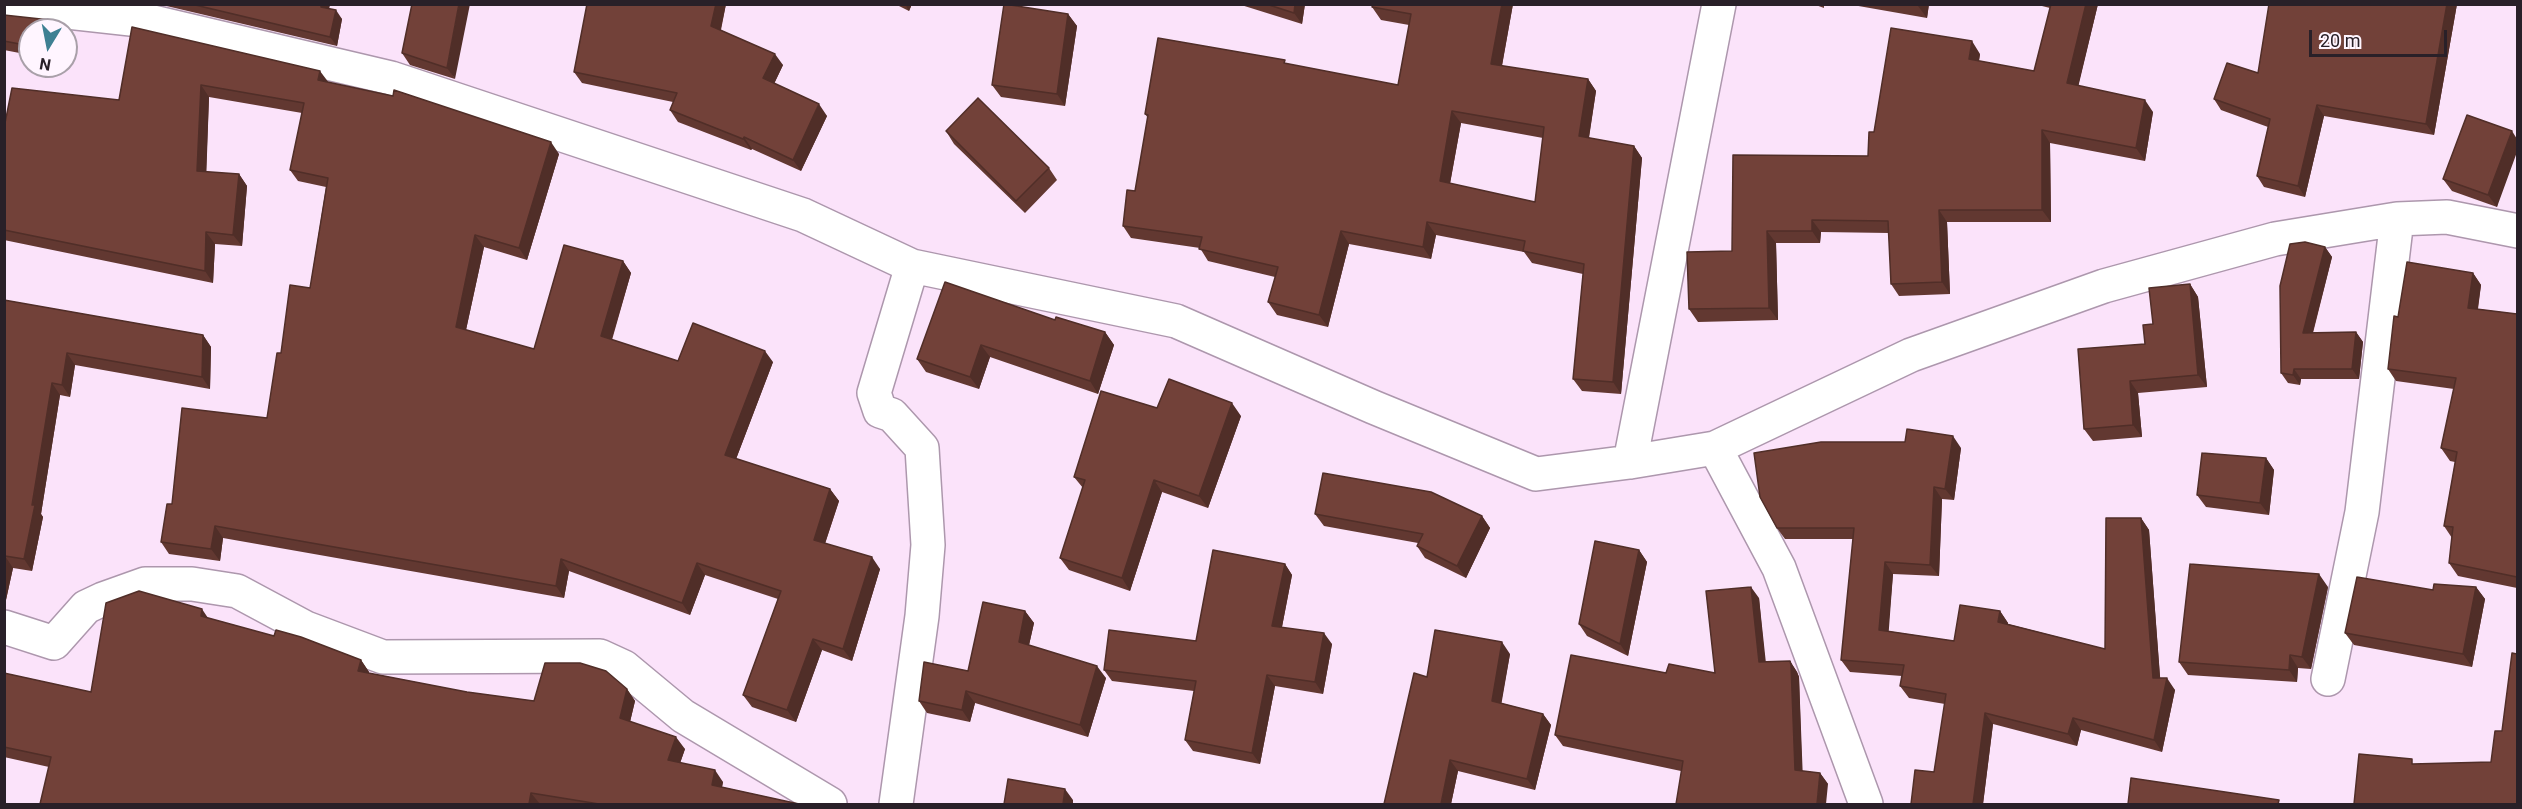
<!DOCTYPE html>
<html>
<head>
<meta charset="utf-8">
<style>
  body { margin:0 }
  #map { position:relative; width:2522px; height:809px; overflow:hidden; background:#fbe3fa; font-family:Roboto,sans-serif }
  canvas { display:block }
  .frame { position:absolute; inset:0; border:6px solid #292028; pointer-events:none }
  .north { position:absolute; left:18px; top:18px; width:60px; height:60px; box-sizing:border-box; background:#fff5ff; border:2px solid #a9a0a9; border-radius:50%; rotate:190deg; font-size:16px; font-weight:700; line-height:24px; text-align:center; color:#292028 }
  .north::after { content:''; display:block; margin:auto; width:21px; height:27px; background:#3f8093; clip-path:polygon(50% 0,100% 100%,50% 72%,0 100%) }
  .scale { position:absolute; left:2309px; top:30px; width:138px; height:27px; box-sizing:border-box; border:3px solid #292028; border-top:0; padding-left:8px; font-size:18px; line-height:21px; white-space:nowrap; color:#292028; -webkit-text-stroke:4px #fff5ff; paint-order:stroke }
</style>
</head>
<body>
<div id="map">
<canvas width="2522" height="809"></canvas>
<div class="frame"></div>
<div class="north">N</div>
<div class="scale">20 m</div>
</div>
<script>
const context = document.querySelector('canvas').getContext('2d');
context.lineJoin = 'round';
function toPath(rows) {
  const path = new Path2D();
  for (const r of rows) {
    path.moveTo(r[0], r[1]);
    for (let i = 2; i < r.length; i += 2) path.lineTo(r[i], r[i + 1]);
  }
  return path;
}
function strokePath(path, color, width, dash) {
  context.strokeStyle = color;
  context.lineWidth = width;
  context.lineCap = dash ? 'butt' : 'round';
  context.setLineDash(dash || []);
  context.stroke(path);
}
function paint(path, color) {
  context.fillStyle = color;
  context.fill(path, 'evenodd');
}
const street = toPath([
  [4,5,149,21,391,78,803,215,912,266,1176,321,1373,407,1536,474,1630,462,1715,448,1911,355,2104,286,2275,239,2397,219,2447,217,2518,231],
  [1715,448,1779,568,1866,804],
  [1630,462,1719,4],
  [4,627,54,643,86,607,103,599,145,584,192,584,237,591,306,628,383,657,600,656,624,667,683,716,830,804],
  [2328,679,2362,512,2397,219],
  [896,804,922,616,928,545,922,448,892,415,880,411,874,393,912,266]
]);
const wall = toPath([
  [158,4,330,4,329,9,342,19,337,46],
  [412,4,455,79,410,65,402,53],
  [587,4,726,4,721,30,783,65,774,84,827,116,801,171,752,149,751,150,678,122,670,110,673,102,582,83,574,72],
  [895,4,912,4,909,11],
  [1238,4,1305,4,1302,24],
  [1513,4,1502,66,1588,79,1596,91,1589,138,1634,146,1642,158,1621,394,1582,391,1573,379,1583,274,1532,263,1524,252,1436,235,1431,259,1349,244,1328,327,1277,315,1268,302,1275,277,1208,261,1200,248,1131,238,1123,226,1135,191,1148,118,1145,114,1287,64,1398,85,1409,25,1381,20,1372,7],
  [1461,123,1543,138,1535,202,1450,184],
  [1813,4,1824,4,1824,8],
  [1847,4,1929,4,1927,18],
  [2034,4,2098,4,2078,86,2153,112,2145,161,2050,143,2051,222,1947,222,1950,294,1899,296,1891,284,1889,233,1821,232,1820,243,1776,243,1778,320,1698,322,1689,309,1732,251,1868,156,1874,132,1980,54,1979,61,2034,71,2050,8],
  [2457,4,2434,135,2324,116,2305,197,2264,187,2257,176,2268,127,2221,110,2214,99,2258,73],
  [1068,14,1077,26,1065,106,1001,97,992,85],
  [4,15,57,30,30,30,30,55,4,50],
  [132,27,328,82,559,154,527,260,484,247,466,330,534,349,623,261,631,273,612,340,678,361,773,362,736,459,830,489,839,501,825,544,880,569,852,661,822,650,796,722,752,707,743,695,778,599,705,575,690,615,569,571,564,598,223,538,220,561,169,554,161,542,172,504,267,418,281,353,310,288,326,187,298,181,290,170,302,113,209,97,206,172,239,174,247,186,242,246,215,244,213,283,4,240,4,128,119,100],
  [946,131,1049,168,1057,180,1025,213,954,144],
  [2512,131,2497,207,2452,191,2443,179],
  [2325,247,2332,257,2313,333,2356,332,2363,342,2359,379,2301,379,2300,385,2288,383,2281,373],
  [2473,273,2481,285,2478,309,2517,314,2517,588,2458,576,2449,563,2452,538,2444,526,2455,462,2450,461,2441,448,2454,389,2396,381,2388,369,2398,317],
  [2190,284,2198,297,2207,387,2138,393,2142,437,2093,441,2084,429,2145,344,2153,324],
  [4,300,203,335,211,347,210,389,75,365,70,397,60,395,41,514,43,517,32,571,13,568,4,609],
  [1055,320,1105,332,1114,345,1098,394,990,357,979,389,926,372,917,359],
  [1157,408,1241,416,1208,508,1162,492,1130,591,1069,570,1060,558,1083,488,1074,477],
  [1961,448,1954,500,1942,499,1939,576,1893,574,1888,631,1954,641,2000,611,2008,623,2008,624,2105,649,2141,518,2149,530,2160,678,2175,690,2162,752,2081,730,2077,746,1993,724,1983,804,1911,804,1934,772,1945,704,1909,698,1900,686,1902,676,1850,672,1841,660,1853,539,1785,539,1777,528],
  [2266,458,2274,470,2269,515,2206,507,2197,495],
  [1315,514,1482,516,1490,528,1466,578,1425,558,1417,546,1418,543,1324,526],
  [1639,550,1647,562,1628,656,1587,636,1579,624],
  [1285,564,1292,575,1282,627,1332,644,1323,694,1275,686,1260,764,1193,751,1185,740,1194,691,1112,681,1104,670,1196,641],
  [2328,587,2311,669,2298,668,2297,682,2188,675,2179,662],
  [2476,587,2485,599,2472,667,2354,645,2345,633,2433,590],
  [1759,598,1765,662,1790,661,1797,672,1799,677,1802,771,1820,773,1828,784,1681,771,1563,746,1555,735,1666,673,1715,673],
  [1025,611,1034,623,1029,645,1106,678,1088,737,975,703,970,722,927,713,919,701,968,671],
  [208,618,361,660,369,672,369,673,467,692,534,701,627,689,635,701,630,722,685,749,680,763,723,782,722,787,799,804,40,804,49,767,4,757,4,673,91,692],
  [1510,654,1501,703,1543,714,1551,725,1535,790,1458,771,1451,804,1427,677]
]);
const shadedWall = toPath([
  [321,4,330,4,327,16,321,7],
  [459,4,470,4,455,79,447,68],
  [716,4,726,4,719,37,711,26],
  [905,4,912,4,909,11],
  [1295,4,1305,4,1302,24,1294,13],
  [1502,4,1513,4,1500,76,1491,64],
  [1918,4,1929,4,1927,18,1918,6],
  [2086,4,2098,4,2076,96,2067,83],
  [2447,4,2457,4,2434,135,2426,124],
  [336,10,342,19,337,46,330,37],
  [1068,14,1077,26,1065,106,1057,94],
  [50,20,57,30,48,30],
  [1972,41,1980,54,1977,72,1969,59],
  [775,54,783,65,771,90,763,78],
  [320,71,329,83,318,80],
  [1588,79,1596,91,1587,149,1579,136],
  [201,85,209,97,206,183,197,171],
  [2145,100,2153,112,2145,161,2136,148],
  [819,104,827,116,801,171,793,160],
  [2317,105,2324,116,2305,197,2298,186],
  [1452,111,1461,123,1448,194,1440,181],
  [2042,130,2050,143,2051,222,2042,210],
  [2512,131,2517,139,2517,152,2497,207,2488,195],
  [744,137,752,149,751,150,743,139],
  [551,142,559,154,527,260,519,248],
  [1634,146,1642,158,1621,394,1613,382],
  [239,174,247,186,242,246,233,235],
  [1939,210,1947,222,1950,294,1942,282],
  [1812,220,1821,232,1820,243,1812,231],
  [1427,222,1436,235,1431,259,1423,247],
  [1341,231,1349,244,1328,327,1319,315],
  [1767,231,1776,243,1778,320,1769,308],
  [206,232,215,244,213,283,205,271],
  [475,235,484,247,464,339,456,327],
  [2325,247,2332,257,2310,343,2303,333],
  [623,261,631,273,609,348,601,336],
  [2473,273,2481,285,2476,320,2468,308],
  [2190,284,2198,297,2207,387,2198,375],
  [1105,332,1114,345,1098,394,1090,381],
  [2356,332,2363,342,2359,379,2352,369],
  [203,335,211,347,210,389,202,377],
  [981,345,990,357,979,389,970,377],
  [765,351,773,362,733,467,725,455],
  [67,353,75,365,70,397,62,385],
  [2294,369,2301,379,2300,385,2293,375],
  [2130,381,2138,393,2142,437,2133,425],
  [52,383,60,395,41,514,43,517,32,571,24,559],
  [1232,403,1241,416,1208,508,1199,496],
  [1953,436,1961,448,1954,500,1945,489],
  [2266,458,2274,470,2269,515,2260,503],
  [1154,480,1162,492,1130,591,1122,578],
  [1934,487,1942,499,1939,576,1930,565],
  [830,489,839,501,822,552,814,540],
  [1482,516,1490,528,1466,578,1457,566],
  [2141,518,2149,530,2161,689,2153,678],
  [215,526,223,538,220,561,211,549],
  [1639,550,1647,562,1628,656,1620,644],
  [5,556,13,568,4,609,4,557],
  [872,557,880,569,852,661,843,649],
  [561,559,569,571,564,598,556,586],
  [1885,562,1893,574,1888,641,1879,630],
  [697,563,705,575,690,615,682,603],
  [1285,564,1292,575,1280,637,1272,626],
  [2319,574,2328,587,2311,669,2302,657],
  [1751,587,1759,598,1767,673,1759,662],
  [2476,587,2485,599,2472,667,2463,654],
  [202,609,210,621,201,616],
  [1025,611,1034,623,1027,654,1019,642],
  [2000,611,2008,623,2007,633,1998,622],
  [1324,633,1332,644,1323,694,1315,682],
  [813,639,822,650,796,722,787,710],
  [1502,642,1510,654,1500,712,1492,701],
  [2290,655,2298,668,2297,682,2289,670],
  [361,660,369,672,366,683,358,671],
  [1790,661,1797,672,1799,677,1803,781,1795,770],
  [1097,666,1106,678,1088,737,1080,725],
  [1267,675,1275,686,1260,764,1252,753],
  [2167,678,2175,690,2162,752,2154,740],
  [627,689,635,701,628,730,620,718],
  [966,691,975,703,970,722,962,710],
  [1985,713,1993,724,1983,804,1973,804],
  [1543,714,1551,725,1535,790,1527,779],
  [2073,718,2081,730,2077,746,2068,734],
  [676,737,685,749,677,772,668,760],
  [1450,760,1458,771,1451,804,1441,804],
  [715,770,723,782,720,797,712,785],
  [1820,773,1828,784,1826,804,1817,804],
  [1065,789,1073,800,1073,804,1063,804],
  [531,793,540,804,529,804]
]);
const building = toPath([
  [191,4,321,4,321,7,336,10,330,37,191,4],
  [412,4,459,4,447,68,402,53,412,4],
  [587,4,716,4,711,26,775,54,763,78,819,104,793,160,744,137,743,139,670,110,677,93,574,72,587,4],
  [1004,4,1068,14,1057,94,992,85,1004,4],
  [1266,4,1295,4,1294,13,1266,4],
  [1373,4,1502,4,1491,64,1588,79,1579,136,1634,146,1613,382,1573,379,1584,264,1523,251,1525,241,1427,222,1423,247,1341,231,1319,315,1268,302,1278,267,1199,249,1202,237,1123,226,1127,190,1135,191,1148,115,1145,114,1158,38,1285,60,1284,63,1398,85,1411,14,1372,7,1373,4],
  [1452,111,1544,127,1535,202,1440,181,1452,111],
  [2051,4,2086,4,2067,83,2145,100,2136,148,2042,130,2042,210,1939,210,1942,282,1891,284,1888,221,1812,220,1812,231,1767,231,1769,308,1689,309,1687,252,1732,251,1733,155,1868,156,1869,132,1874,132,1891,28,1972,41,1969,59,2034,71,2051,4],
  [2269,4,2447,4,2426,124,2317,105,2298,186,2257,176,2270,119,2214,99,2227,63,2258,73,2269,4],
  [4,15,50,20,48,30,30,30,30,46,4,41,4,15],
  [132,27,320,71,318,80,393,96,394,90,551,142,519,248,475,235,456,327,534,349,564,245,623,261,601,336,678,361,693,323,765,351,725,455,830,489,814,540,872,557,843,649,813,639,787,710,743,695,781,591,697,563,682,603,561,559,556,586,215,526,211,549,161,542,167,504,172,504,182,408,267,418,277,353,281,353,290,285,310,288,328,178,290,170,304,103,201,85,197,171,239,174,233,235,206,232,205,271,4,230,4,128,12,88,119,100,132,27],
  [978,98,1049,168,1016,201,946,131,978,98],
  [2467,115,2512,131,2488,195,2443,179,2467,115],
  [2305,242,2325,247,2303,333,2356,332,2352,369,2294,369,2293,375,2281,373,2280,286,2290,244,2305,242],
  [2407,262,2473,273,2468,308,2517,314,2517,577,2449,563,2453,527,2444,526,2457,452,2441,448,2456,378,2388,369,2394,316,2398,317,2407,262],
  [945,282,1055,320,1056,317,1105,332,1090,381,981,345,970,377,917,359,945,282],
  [2190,284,2198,375,2130,381,2133,425,2084,429,2078,349,2145,344,2143,325,2153,324,2149,288,2190,284],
  [4,300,203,335,202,377,67,353,62,385,52,383,32,505,35,505,24,559,5,556,4,557,4,300],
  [1169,379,1232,403,1199,496,1154,480,1122,578,1060,558,1085,480,1074,477,1101,391,1157,408,1169,379],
  [1907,429,1953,436,1945,489,1934,487,1930,565,1885,562,1879,630,1954,641,1960,605,2000,611,1998,622,2105,649,2106,518,2141,518,2153,678,2167,678,2154,740,2073,718,2068,734,1985,713,1973,804,1911,804,1915,770,1934,772,1946,694,1900,686,1904,665,1841,660,1854,528,1777,528,1760,497,1754,453,1821,442,1905,442,1907,429],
  [2202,453,2266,458,2260,503,2197,495,2202,453],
  [1323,473,1431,492,1482,516,1457,566,1417,546,1423,534,1315,514,1323,473],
  [1595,541,1639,550,1620,644,1579,624,1595,541],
  [1213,550,1285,564,1272,626,1324,633,1315,682,1267,675,1252,753,1185,740,1196,681,1104,670,1109,630,1196,641,1213,550],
  [2190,564,2319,574,2302,657,2290,655,2289,670,2179,662,2190,564],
  [2357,577,2433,590,2434,584,2476,587,2463,654,2345,633,2357,577],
  [1751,587,1759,662,1790,661,1791,665,1795,770,1820,773,1817,804,1676,804,1683,761,1555,735,1571,655,1666,673,1669,664,1715,673,1706,591,1751,587],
  [139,591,202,609,201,616,274,636,276,630,301,637,361,660,358,671,467,692,534,701,545,663,580,663,606,671,627,689,620,718,676,737,668,760,715,770,712,785,799,804,599,804,531,793,529,804,40,804,51,757,4,747,4,673,91,692,106,603,139,591],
  [983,602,1025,611,1019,642,1097,666,1080,725,966,691,962,710,919,701,924,662,968,671,983,602],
  [1435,630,1502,642,1492,701,1543,714,1527,779,1450,760,1441,804,1384,804,1414,673,1427,677,1435,630],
  [2512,653,2517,654,2517,804,2354,804,2359,754,2412,759,2412,764,2491,762,2495,731,2502,731,2512,653],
  [2131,778,2279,800,2278,804,2128,804,2131,778],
  [1008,779,1065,789,1063,804,1004,804,1008,779]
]);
strokePath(street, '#ad97ad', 36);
strokePath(street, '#fff', 33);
paint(wall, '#623831');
paint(shadedWall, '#502e28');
paint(building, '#724139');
strokePath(building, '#502e28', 1.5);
</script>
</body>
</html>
